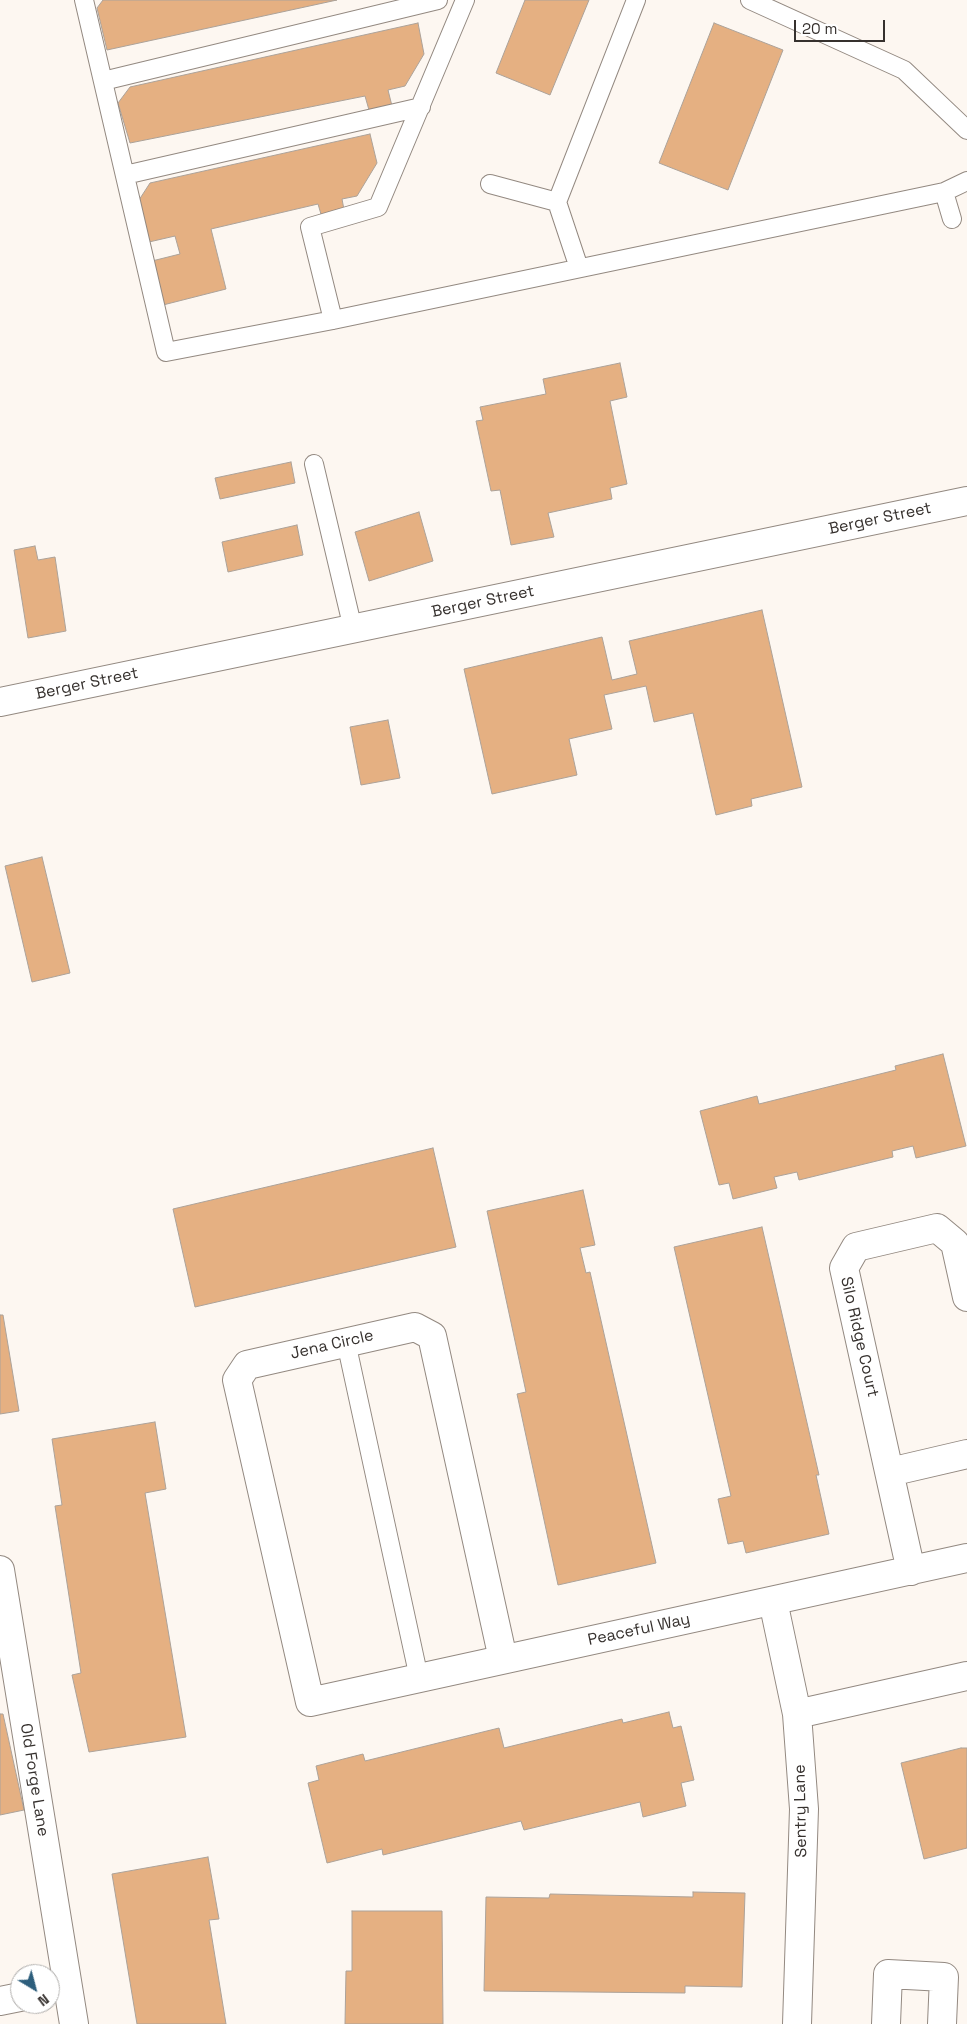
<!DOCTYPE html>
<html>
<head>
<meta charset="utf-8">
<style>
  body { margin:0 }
  #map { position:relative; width:967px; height:2024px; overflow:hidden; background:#fdf7f1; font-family:"Space Grotesk",sans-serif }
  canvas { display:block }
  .north { position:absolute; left:10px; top:1964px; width:50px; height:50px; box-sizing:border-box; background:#fff; border:1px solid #afadab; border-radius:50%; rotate:143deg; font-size:14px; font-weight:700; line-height:20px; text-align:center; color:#36312e }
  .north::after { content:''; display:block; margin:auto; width:18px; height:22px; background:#2d5e7c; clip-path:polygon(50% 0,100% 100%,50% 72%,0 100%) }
  .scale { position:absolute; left:794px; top:20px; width:91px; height:22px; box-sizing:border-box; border:2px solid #36312e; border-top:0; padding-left:6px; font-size:15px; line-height:18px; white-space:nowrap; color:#36312e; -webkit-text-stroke:4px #fff; paint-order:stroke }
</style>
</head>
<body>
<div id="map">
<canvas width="967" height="2024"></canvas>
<div class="north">N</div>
<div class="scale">20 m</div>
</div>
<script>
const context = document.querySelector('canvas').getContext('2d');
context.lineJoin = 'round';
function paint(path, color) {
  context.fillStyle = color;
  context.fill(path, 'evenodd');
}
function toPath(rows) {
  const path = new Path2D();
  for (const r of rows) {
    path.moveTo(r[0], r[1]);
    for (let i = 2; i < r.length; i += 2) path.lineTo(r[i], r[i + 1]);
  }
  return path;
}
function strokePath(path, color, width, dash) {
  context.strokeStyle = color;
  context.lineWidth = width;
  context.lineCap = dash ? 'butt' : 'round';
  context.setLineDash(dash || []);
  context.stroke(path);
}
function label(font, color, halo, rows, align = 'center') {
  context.font = font + ' "Space Grotesk",sans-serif';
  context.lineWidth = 4;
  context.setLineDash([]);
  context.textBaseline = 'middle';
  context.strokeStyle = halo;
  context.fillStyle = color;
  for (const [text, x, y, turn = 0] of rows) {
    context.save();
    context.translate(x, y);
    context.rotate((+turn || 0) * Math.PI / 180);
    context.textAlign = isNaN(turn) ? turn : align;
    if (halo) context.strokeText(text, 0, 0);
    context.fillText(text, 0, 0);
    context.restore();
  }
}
const building = toPath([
  [103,0,337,0,107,50,97,8,103,0],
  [525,0,589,0,550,95,496,73,525,0],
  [418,23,424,54,405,86,388,90,392,106,369,110,365,96,130,143,118,103,130,87,418,23],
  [714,23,783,50,728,190,659,163,714,23],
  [370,134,377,163,357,196,342,199,345,215,323,221,318,204,211,229,226,289,163,305,152,261,180,254,175,236,149,242,139,200,150,183,370,134],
  [620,363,627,397,610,401,627,484,610,488,612,499,548,513,554,537,511,545,500,490,491,491,476,421,483,420,480,407,546,394,543,379,620,363],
  [291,462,295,483,220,499,215,478,291,462],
  [419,512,433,561,369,581,355,532,419,512],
  [297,525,303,555,228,572,222,542,297,525],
  [35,546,38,560,55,557,66,631,28,638,14,550,35,546],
  [762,610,802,787,751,799,752,806,716,815,693,713,654,722,646,686,604,695,612,729,569,739,577,775,492,794,464,669,602,637,612,680,637,674,629,641,762,610],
  [388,720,400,778,361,785,350,727,388,720],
  [42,857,70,973,32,982,5,866,42,857],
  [943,1054,966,1146,916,1158,913,1146,892,1151,893,1157,799,1180,797,1172,774,1177,777,1188,733,1199,729,1183,719,1185,700,1111,757,1096,759,1104,896,1070,895,1066,943,1054],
  [433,1148,456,1247,195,1307,173,1209,433,1148],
  [583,1190,595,1245,580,1248,586,1273,590,1272,656,1563,558,1585,517,1394,526,1392,487,1211,583,1190],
  [762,1227,819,1475,816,1475,829,1534,746,1553,743,1541,728,1544,718,1499,731,1496,674,1247,762,1227],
  [0,1315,3,1315,19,1411,0,1414,0,1315],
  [155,1422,166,1489,145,1493,186,1737,89,1752,72,1675,81,1673,55,1506,62,1505,52,1439,155,1422],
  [669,1712,673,1728,681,1726,694,1780,681,1783,686,1806,643,1817,640,1802,524,1830,521,1821,383,1855,382,1849,327,1863,308,1783,319,1780,316,1766,363,1754,365,1761,499,1728,504,1748,622,1719,623,1723,669,1712],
  [0,1714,3,1714,24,1810,0,1815,0,1714],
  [961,1748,967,1748,967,1848,924,1859,901,1763,961,1748],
  [208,1857,219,1919,209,1920,226,2024,137,2024,112,1874,208,1857],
  [693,1892,745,1893,742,1987,685,1986,685,1993,484,1991,486,1897,549,1898,550,1894,693,1897,693,1892],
  [352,1911,442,1911,443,2024,345,2024,346,1971,352,1971,352,1911]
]);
const lane = toPath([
  [84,0,166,352,333,320,944,192],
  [750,0,904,70,967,130],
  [103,81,438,0],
  [125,175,421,107],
  [490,184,557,202],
  [952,219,944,192,967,181],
  [579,268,557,202,636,0],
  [333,320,310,227,378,207,465,0],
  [314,464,353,629],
  [346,1342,419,1678]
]);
const street = toPath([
  [0,702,967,501],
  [890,1472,967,1454],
  [0,1570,74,2024],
  [911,1571,844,1268,856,1247,937,1228,955,1243,967,1297],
  [773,1601,797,1714,804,1809,797,2024],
  [503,1659,432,1336,415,1327,247,1365,237,1380,310,1702,967,1558],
  [797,1714,967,1676],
  [0,2001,20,1997],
  [886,2024,888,1974,944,1977,942,2024]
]);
const streetNames = [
  ["Berger Street",880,519,-12],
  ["Berger Street",483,602,-12],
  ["Berger Street",87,684,-12],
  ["Silo Ridge Court",859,1337,77],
  ["Jena Circle",332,1345,-13],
  ["Peaceful Way",639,1630,-12],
  ["Old Forge Lane",34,1780,81],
  ["Sentry Lane",801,1811,-91]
];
paint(building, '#e5b082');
strokePath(building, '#aca299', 1);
strokePath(lane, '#938981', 20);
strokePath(street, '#938981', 30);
strokePath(lane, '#fff', 18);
strokePath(street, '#fff', 28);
label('16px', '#36312e', '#fff', streetNames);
</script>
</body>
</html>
